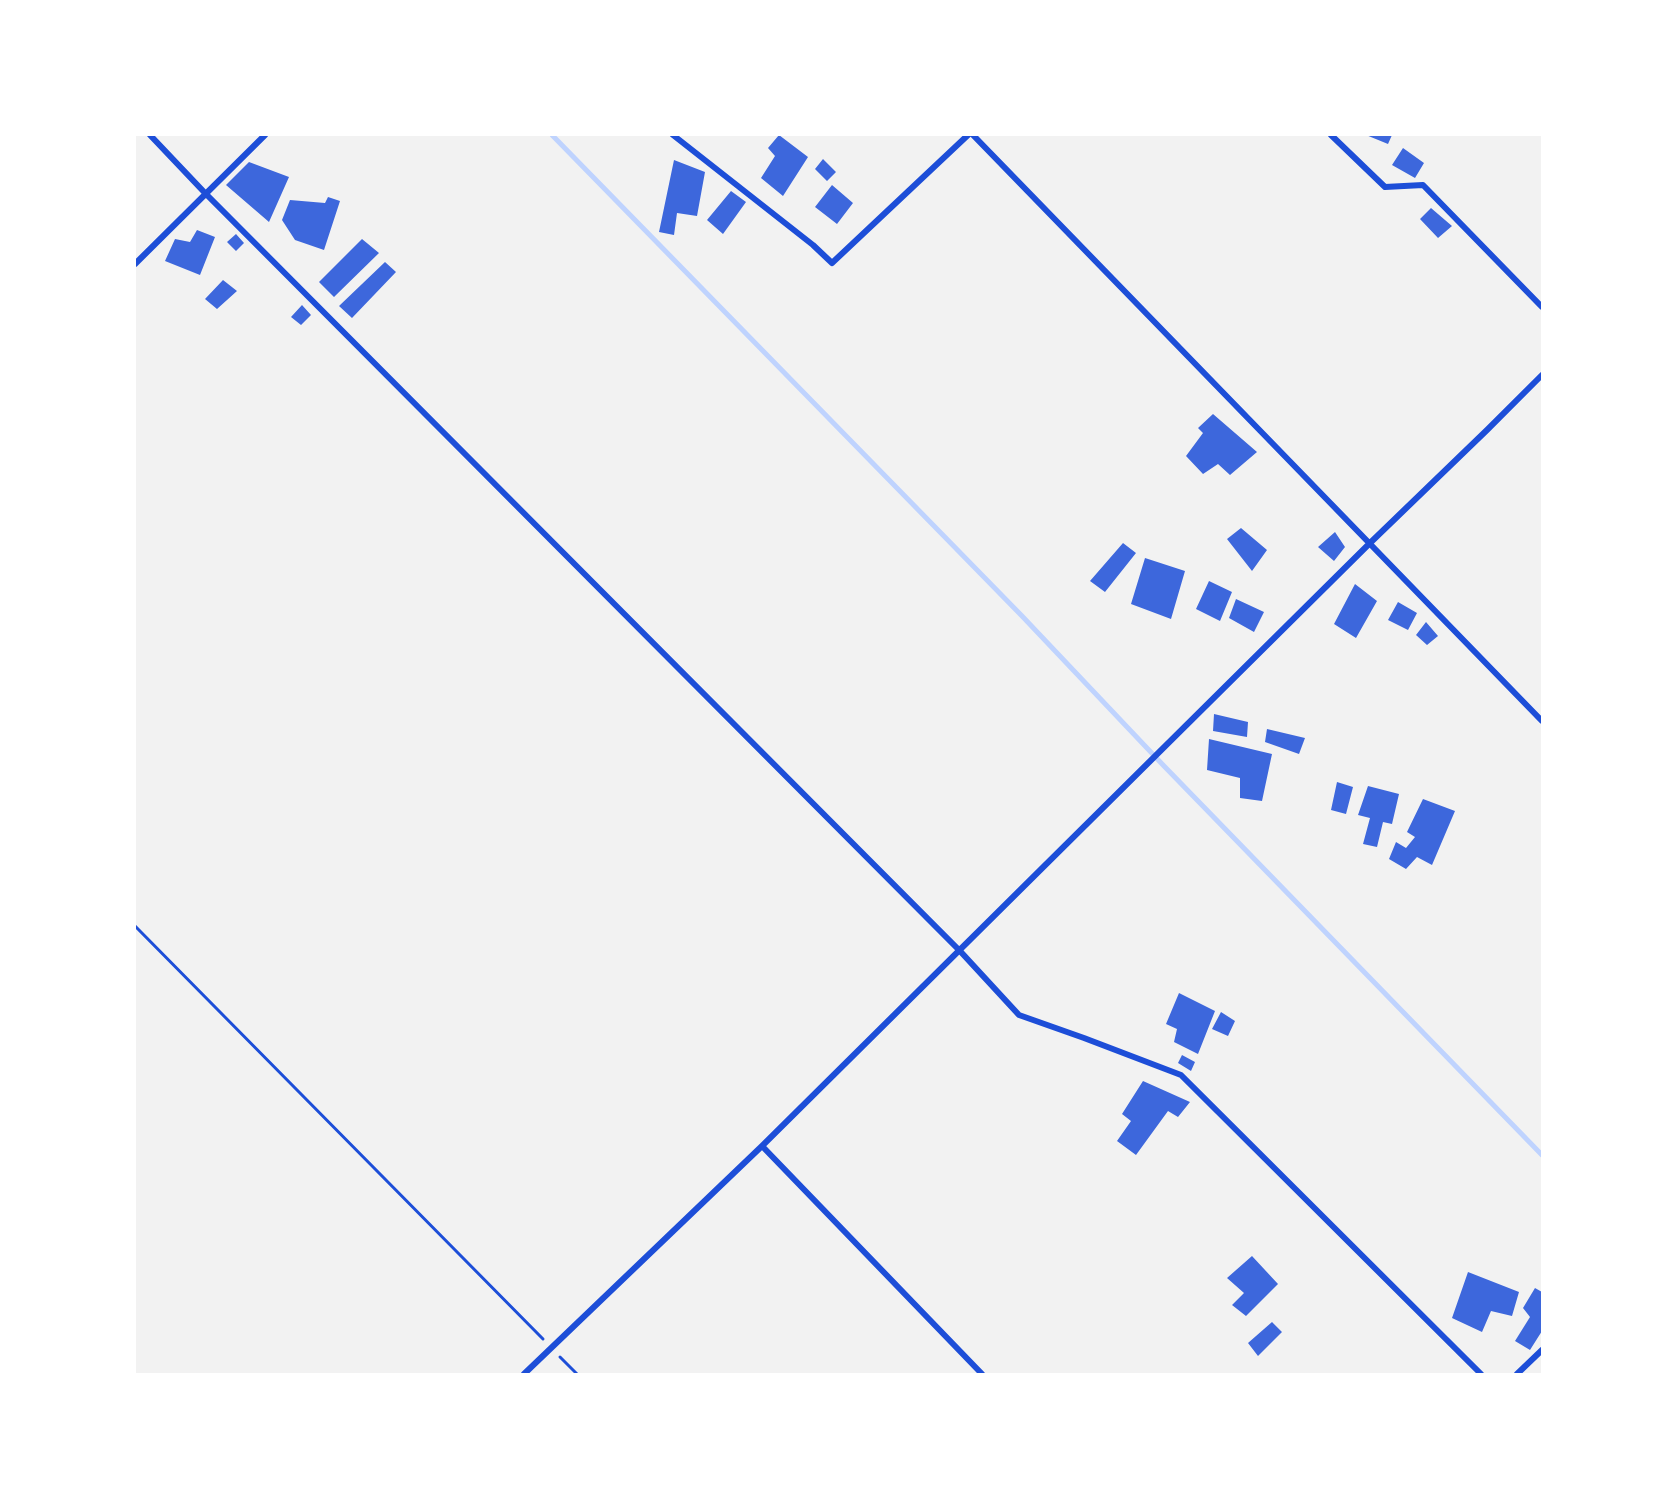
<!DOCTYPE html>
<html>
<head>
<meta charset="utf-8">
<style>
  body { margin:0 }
  #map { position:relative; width:1677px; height:1509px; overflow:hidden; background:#f2f2f2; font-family:Poppins,sans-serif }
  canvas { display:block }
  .frame { position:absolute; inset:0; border:136px solid #fff; pointer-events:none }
</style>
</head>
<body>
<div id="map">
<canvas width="1677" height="1509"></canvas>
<div class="frame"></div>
</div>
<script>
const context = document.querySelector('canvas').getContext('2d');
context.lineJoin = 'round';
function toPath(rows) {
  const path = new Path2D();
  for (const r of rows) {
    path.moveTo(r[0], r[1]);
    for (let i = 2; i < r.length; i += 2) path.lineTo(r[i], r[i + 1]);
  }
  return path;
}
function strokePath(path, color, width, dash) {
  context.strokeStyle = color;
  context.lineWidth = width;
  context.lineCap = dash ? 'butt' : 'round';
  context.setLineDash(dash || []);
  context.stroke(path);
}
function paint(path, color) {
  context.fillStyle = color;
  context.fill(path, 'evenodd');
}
const stream = toPath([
  [552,135,1022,616,1164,766,1542,1155]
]);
const building = toPath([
  [779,135,808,157,783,196,761,178,775,156,768,148],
  [1366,135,1392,135,1388,144],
  [1403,148,1424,163,1415,178,1392,165],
  [823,159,836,172,827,181,815,169],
  [674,160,705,172,697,216,677,213,674,235,659,232],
  [249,162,289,177,269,222,226,185],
  [832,185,853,203,837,224,815,207],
  [731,191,746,202,723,234,707,220],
  [328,197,340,201,324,250,295,240,282,220,290,200,325,203],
  [1431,208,1452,226,1438,238,1420,219],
  [197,230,215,237,200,275,165,261,175,239,190,242],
  [236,234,244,243,236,251,227,242],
  [362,239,379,253,334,297,319,282],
  [385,262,396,272,352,318,339,306],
  [223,280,237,291,217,309,205,299],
  [302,305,311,315,301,325,291,317],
  [1213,414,1257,452,1230,475,1218,464,1203,474,1186,456,1203,433,1198,428],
  [1241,528,1267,550,1252,571,1227,539],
  [1335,532,1345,547,1334,561,1318,547],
  [1123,543,1136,553,1105,592,1090,581],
  [1145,558,1185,571,1171,619,1131,604],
  [1209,581,1232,592,1220,621,1196,609],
  [1355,584,1377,601,1356,638,1334,624],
  [1236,599,1264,612,1254,632,1229,618],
  [1398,602,1417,613,1408,630,1388,620],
  [1426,622,1438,636,1427,645,1416,635],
  [1214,714,1248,722,1247,737,1213,731],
  [1267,729,1305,738,1299,754,1265,742],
  [1209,739,1272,754,1262,801,1240,798,1240,778,1207,770],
  [1337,782,1353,787,1346,814,1331,810],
  [1368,786,1399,794,1392,824,1383,822,1377,847,1363,844,1370,818,1358,815],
  [1423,799,1455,811,1432,865,1417,857,1406,869,1389,859,1396,842,1406,848,1415,837,1407,832],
  [1179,993,1215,1011,1198,1054,1174,1042,1177,1029,1166,1024],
  [1221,1012,1235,1021,1228,1036,1212,1029],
  [1182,1055,1195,1062,1191,1071,1178,1063],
  [1143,1081,1190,1102,1178,1117,1168,1111,1136,1155,1117,1141,1131,1121,1122,1114],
  [1252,1256,1278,1284,1246,1316,1232,1305,1244,1293,1227,1278],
  [1468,1272,1519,1292,1512,1316,1491,1311,1482,1332,1452,1318],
  [1535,1288,1542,1292,1542,1331,1530,1350,1515,1341,1530,1317,1523,1308],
  [1272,1322,1282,1332,1258,1356,1248,1343]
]);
const path = toPath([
  [135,926,543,1339],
  [560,1357,577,1374]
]);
const minor = toPath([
  [150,135,205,193,960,951,1019,1015,1084,1038,1181,1075,1481,1374],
  [673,135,813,245,832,263,968,135],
  [973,135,1542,721],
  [1331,135,1385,187,1423,185,1542,307],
  [135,264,265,135],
  [762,1146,982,1374],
  [524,1374,762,1146,1369,544,1487,430,1542,375],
  [1517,1374,1542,1350]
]);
strokePath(stream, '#bfd3fe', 5);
paint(building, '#3d67dc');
strokePath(path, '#1d4ed8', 3);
strokePath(minor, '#1d4ed8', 6);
</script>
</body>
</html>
